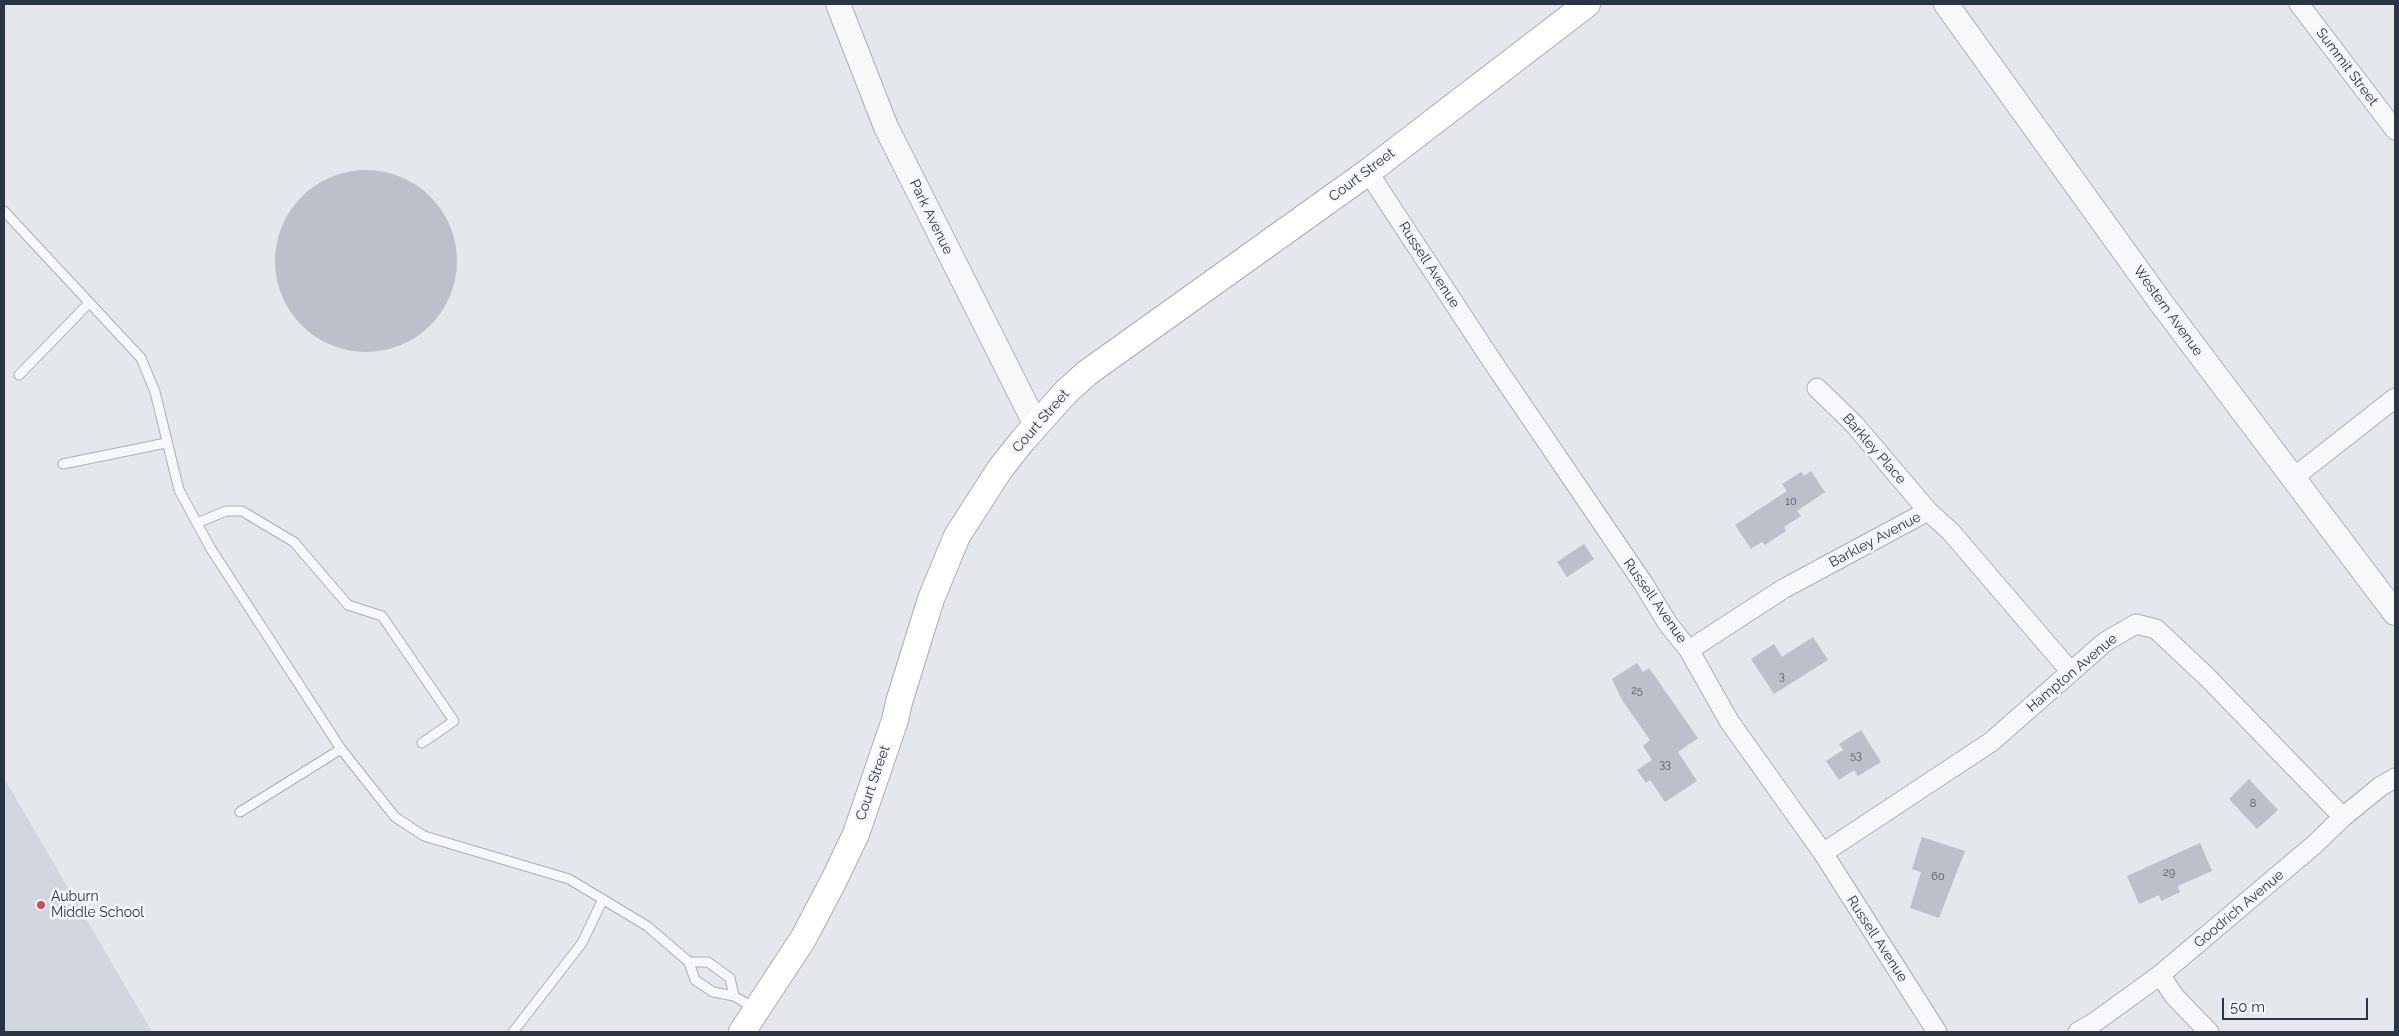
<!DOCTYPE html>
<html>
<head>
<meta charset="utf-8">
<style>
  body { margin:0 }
  #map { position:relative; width:2399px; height:1036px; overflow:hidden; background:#e4e7ec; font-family:Raleway,sans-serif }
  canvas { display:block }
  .frame { position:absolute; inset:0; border:5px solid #2b3445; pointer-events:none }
  .scale { position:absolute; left:2222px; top:998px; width:146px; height:22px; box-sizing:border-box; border:2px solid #2b3445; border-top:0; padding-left:6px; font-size:15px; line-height:18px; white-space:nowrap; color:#2b3445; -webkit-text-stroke:4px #f4f6f9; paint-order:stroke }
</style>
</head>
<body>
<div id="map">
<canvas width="2399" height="1036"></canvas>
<div class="frame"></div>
<div class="scale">50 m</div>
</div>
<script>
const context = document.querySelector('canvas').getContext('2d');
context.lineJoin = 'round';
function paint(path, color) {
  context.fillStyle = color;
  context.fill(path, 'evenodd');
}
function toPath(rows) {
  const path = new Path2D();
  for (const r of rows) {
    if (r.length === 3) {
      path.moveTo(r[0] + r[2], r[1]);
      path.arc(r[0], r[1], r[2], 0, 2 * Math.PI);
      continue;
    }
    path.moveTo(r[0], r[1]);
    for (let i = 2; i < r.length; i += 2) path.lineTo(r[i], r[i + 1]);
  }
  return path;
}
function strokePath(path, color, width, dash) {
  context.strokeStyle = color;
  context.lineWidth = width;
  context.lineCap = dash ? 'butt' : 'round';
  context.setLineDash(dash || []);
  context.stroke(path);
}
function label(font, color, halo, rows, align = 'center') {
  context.font = font + ' Raleway,sans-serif';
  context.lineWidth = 5;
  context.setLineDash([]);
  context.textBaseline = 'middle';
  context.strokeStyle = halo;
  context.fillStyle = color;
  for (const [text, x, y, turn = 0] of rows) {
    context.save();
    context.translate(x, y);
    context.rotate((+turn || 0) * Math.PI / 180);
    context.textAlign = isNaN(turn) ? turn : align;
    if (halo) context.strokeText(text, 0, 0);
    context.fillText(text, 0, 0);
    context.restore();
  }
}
const built = toPath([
  [4,778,152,1032,4,1032]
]);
const building = toPath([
  [366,261,91],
  [1811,471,1825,492,1797,511,1801,516,1784,527,1786,531,1765,545,1762,542,1751,549,1735,525,1787,491,1782,484,1801,472,1804,476],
  [1584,544,1594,559,1567,577,1557,562],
  [1813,637,1828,660,1774,694,1751,659,1774,644,1782,657],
  [1637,663,1643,672,1649,668,1698,738,1678,752,1697,781,1665,802,1650,780,1646,783,1637,770,1652,760,1643,746,1650,740,1622,700,1612,679],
  [1861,730,1881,762,1858,776,1854,770,1839,780,1826,761,1843,750,1839,744],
  [2249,779,2278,810,2257,829,2229,799],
  [1922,837,1965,851,1939,918,1910,908,1921,872,1912,869],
  [2200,843,2212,871,2178,886,2180,892,2161,901,2159,895,2139,904,2127,876]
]);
const service = toPath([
  [4,211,141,358,155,392,179,490,211,549,341,749,395,817,424,836,569,879,647,926,689,962,695,980,713,992,734,996,754,1008],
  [19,375,89,303],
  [63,464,166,443],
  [197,523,226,511,242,511,294,542,348,605,382,616,454,721,422,743],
  [240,812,341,749],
  [689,962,708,962,730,978,734,996],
  [513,1032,582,943,603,899]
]);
const minor = toPath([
  [2299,4,2395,130],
  [1368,172,1490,358,1643,583,1668,624,1689,650,1729,721,1823,853,1937,1032],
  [1817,388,1854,424,1928,511],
  [2293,478,2395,398],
  [1689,650,1783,589,1928,511,1951,532,2071,672],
  [1823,853,1991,742,2105,642,2136,624,2156,629,2207,677,2343,817],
  [2160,975,2175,997,2209,1032],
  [2078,1032,2095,1022,2160,975,2314,845,2343,817,2381,786,2395,778]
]);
const tertiary = toPath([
  [838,4,886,127,1036,425],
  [1946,4,2162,304,2395,613]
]);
const secondary = toPath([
  [742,1032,803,939,834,880,856,834,895,720,899,702,931,599,957,536,1000,469,1023,440,1066,392,1087,373,1368,172,1587,4]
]);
const markers = [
  [41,905,5,"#d1495b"]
];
const numberNames = [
  ["10",1791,502],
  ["3",1782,677],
  ["25",1637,691],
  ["53",1856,756],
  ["33",1665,765],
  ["8",2253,804],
  ["29",2169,873],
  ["60",1938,877]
];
const streetNames = [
  ["Summit Street",2347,67,53],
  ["Court Street",1362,175,-37],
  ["Park Avenue",931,217,64],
  ["Russell Avenue",1429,265,57],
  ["Western Avenue",2168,311,54],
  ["Court Street",1041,421,-49],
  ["Barkley Place",1874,449,49],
  ["Barkley Avenue",1875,540,-28],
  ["Russell Avenue",1655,601,55],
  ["Hampton Avenue",2072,673,-40],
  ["Court Street",873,783,-71],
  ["Goodrich Avenue",2239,909,-40],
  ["Russell Avenue",1877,939,57]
];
const poiNames = [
  ["Auburn",51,897],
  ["Middle School",51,913]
];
paint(built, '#d2d6de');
paint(building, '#bbc0ca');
strokePath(service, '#a9aeb7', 11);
strokePath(minor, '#a9aeb7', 21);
strokePath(tertiary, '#a9aeb7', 26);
strokePath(secondary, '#a9aeb7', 28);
strokePath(service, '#f7f8fa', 9);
strokePath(minor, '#f7f8fa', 19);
strokePath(tertiary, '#f7f8fa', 24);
strokePath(secondary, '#fff', 26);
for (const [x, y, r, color] of markers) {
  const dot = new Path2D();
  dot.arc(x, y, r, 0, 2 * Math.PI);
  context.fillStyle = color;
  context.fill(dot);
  strokePath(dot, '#f4f6f9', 2);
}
label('11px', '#4f5766', null, numberNames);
label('14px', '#2b3445', '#f4f6f9', streetNames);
label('14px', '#2b3445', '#f4f6f9', poiNames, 'left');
</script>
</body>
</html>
